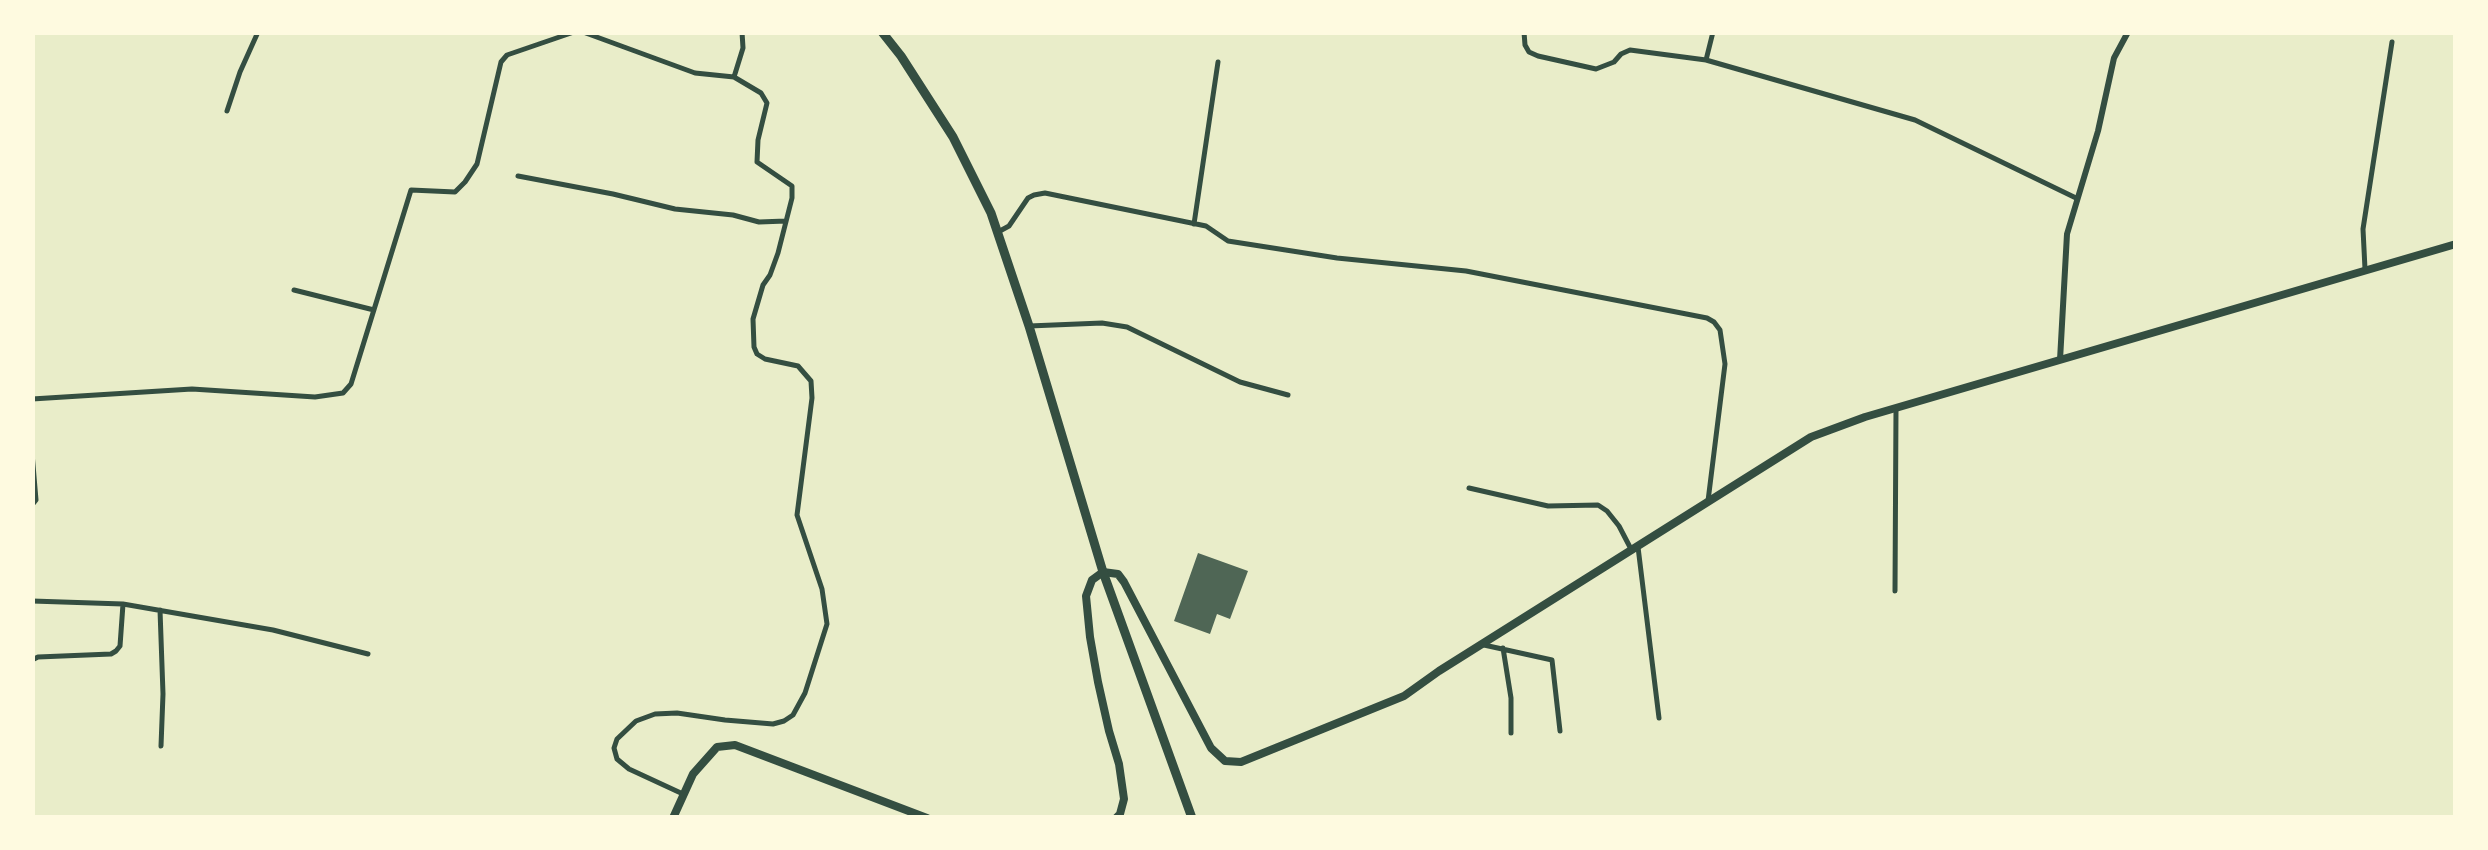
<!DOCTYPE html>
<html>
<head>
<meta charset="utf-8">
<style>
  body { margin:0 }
  #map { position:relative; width:2488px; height:850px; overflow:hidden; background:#e9edc9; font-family:"Nunito Sans",sans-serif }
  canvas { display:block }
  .frame { position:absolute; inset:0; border:35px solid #fefae0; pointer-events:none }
</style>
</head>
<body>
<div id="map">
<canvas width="2488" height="850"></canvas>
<div class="frame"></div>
</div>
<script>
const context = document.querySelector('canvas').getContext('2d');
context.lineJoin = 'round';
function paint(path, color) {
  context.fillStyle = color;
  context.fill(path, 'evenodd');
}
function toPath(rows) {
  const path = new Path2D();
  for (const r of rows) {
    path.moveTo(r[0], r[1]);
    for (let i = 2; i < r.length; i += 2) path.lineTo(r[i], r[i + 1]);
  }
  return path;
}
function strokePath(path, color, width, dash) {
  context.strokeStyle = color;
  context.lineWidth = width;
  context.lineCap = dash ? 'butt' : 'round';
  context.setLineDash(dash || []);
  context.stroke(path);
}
const building = toPath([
  [1198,553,1248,571,1230,619,1217,614,1210,634,1174,621]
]);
const minor = toPath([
  [583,32,695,73,734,77,743,48,742,32],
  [1524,32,1525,45,1529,52,1538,56,1596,69,1614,62,1621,54,1630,50,1706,60],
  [1713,32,1706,60,1915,120,2076,198],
  [227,111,240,72,258,32],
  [518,176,613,194,675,209,733,215,759,222,786,221],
  [1194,224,1218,62],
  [998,232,1009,226,1028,198,1034,195,1045,193,1206,226,1228,241,1337,258,1466,271,1707,318,1714,322,1720,330,1725,364,1708,501],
  [2365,269,2363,229,2392,42],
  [294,290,374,310],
  [1029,326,1102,323,1127,327,1240,382,1288,395],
  [32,399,192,389,315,397,343,393,351,384,411,190,455,192,465,182,477,164,501,62,507,55,574,32],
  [32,453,36,500,32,505],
  [1469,488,1548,506,1598,505,1607,511,1619,526,1632,551],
  [1638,547,1659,718],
  [1895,591,1896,408],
  [32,601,123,604,273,630,368,654],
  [160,610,163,694,161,746],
  [1484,645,1552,660,1560,731],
  [1503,648,1511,698,1511,733],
  [32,660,38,657,111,654,116,651,120,646,123,604],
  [683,794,629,769,617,759,614,748,617,739,636,721,655,714,677,713,725,720,773,724,784,721,793,715,805,693,827,624,822,589,797,515,812,398,811,381,798,366,765,359,757,354,754,347,753,319,763,285,770,275,778,253,792,198,792,186,757,162,758,140,767,103,761,93,734,77]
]);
const tertiary = toPath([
  [2060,360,2067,234,2098,131,2114,58,2128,32]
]);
const secondary = toPath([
  [673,818,693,774,717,747,735,745,927,818],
  [1116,818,1120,814,1124,799,1119,764,1109,731,1098,682,1090,637,1086,596,1092,580,1103,572,1118,574,1124,582,1211,748,1225,761,1241,762,1404,696,1439,671,1811,437,1865,417,2456,244]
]);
const primary = toPath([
  [882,32,901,56,953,137,991,213,1029,326,1103,572,1192,818]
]);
paint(building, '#4f6655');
strokePath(minor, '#344e41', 5);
strokePath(tertiary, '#344e41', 6);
strokePath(secondary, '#344e41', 8);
strokePath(primary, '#344e41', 9);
</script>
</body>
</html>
